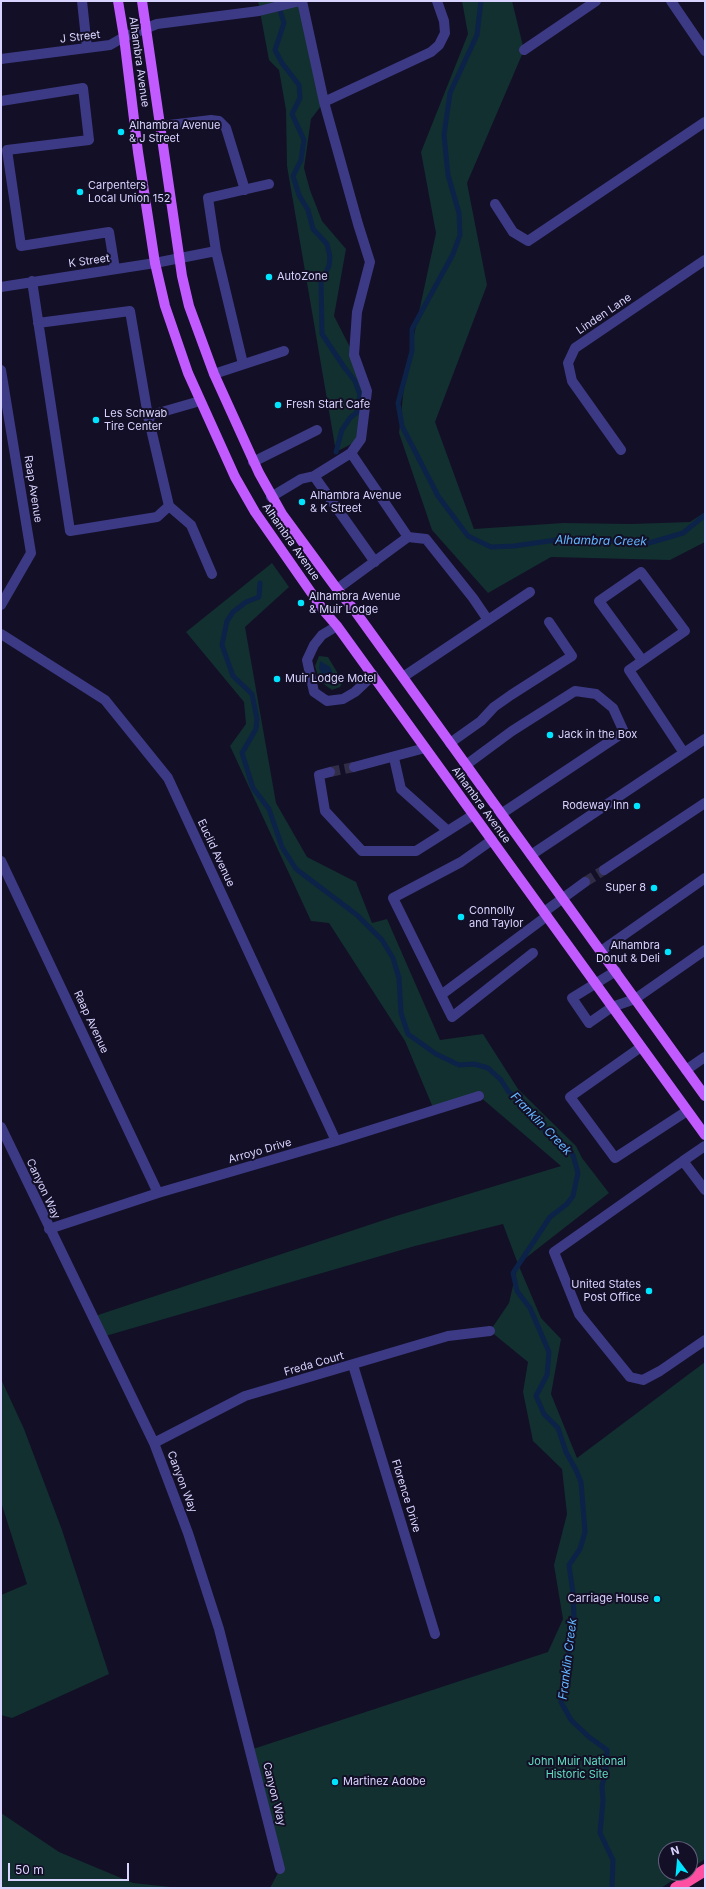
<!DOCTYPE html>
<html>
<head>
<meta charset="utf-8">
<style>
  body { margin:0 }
  #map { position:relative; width:706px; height:1889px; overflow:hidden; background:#130f26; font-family:Inter,sans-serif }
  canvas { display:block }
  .frame { position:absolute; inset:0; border:2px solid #d9d4ff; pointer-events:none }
  .north { position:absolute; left:658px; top:1841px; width:40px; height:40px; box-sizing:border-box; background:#130f26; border:1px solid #625e7d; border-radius:50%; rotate:344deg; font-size:11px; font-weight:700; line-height:16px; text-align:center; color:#d9d4ff }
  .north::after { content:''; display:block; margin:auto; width:14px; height:18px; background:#00e5ff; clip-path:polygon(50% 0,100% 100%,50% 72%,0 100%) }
  .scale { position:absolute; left:8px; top:1863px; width:121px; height:18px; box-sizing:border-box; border:2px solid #d9d4ff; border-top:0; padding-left:5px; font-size:12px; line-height:14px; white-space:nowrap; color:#d9d4ff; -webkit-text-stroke:3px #130f26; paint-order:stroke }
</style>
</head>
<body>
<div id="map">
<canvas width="706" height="1889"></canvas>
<div class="frame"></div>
<div class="north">N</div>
<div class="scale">50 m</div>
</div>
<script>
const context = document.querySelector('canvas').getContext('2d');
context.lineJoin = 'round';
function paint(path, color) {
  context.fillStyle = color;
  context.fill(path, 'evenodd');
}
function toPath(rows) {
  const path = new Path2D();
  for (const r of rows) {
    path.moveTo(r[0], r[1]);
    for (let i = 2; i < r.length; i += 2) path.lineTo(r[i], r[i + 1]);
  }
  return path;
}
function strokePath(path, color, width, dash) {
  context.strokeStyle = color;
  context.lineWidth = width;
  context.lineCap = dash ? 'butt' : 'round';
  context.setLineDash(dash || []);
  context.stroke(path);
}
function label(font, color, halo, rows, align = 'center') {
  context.font = font + ' Inter,sans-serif';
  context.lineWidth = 4;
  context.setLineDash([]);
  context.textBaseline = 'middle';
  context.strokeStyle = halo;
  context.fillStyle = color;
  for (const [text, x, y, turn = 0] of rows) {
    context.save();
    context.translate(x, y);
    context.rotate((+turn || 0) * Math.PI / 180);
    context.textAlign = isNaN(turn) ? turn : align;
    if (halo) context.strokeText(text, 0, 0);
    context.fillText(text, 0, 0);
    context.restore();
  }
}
const green = toPath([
  [258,1,302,1,324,102,311,119,304,168,310,190,322,221,346,249,334,316,354,355,367,391,361,439,336,452,287,166,286,110,279,70,269,60],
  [462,1,512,1,524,50,467,183,487,285,435,422,474,529,563,523,631,524,690,522,705,512,705,542,670,560,551,557,488,593,432,530,399,433,405,377,436,233,421,152,468,34],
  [272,563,289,587,245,627,276,803,307,857,356,882,372,923,387,919,440,1040,483,1034,518,1089,576,1146,582,1158,609,1193,518,1264,541,1318,561,1339,551,1394,577,1458,705,1362,705,1859,690,1869,690,1849,666,1849,666,1873,684,1873,661,1888,270,1888,280,1869,250,1750,548,1652,563,1619,554,1565,567,1514,562,1469,533,1441,523,1392,528,1362,490,1331,509,1303,518,1264,503,1224,415,1246,102,1337,92,1317,396,1216,561,1166,479,1096,434,1110,405,1041,329,923,311,921,230,746,246,724,244,702,186,632],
  [319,656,328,657,343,682,340,687,332,690,325,685,318,676,315,666],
  [1,1379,24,1429,62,1530,109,1674,12,1718,1,1715,1,1595,27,1584,1,1502],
  [1,1813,59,1852,133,1883,180,1888,1,1888]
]);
const water = toPath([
  [320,661,330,667,336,680,336,684,330,685,325,681,319,668]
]);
const stream = toPath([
  [277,1,284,23,275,50,282,63,299,85,300,98,292,114,304,140,301,160,293,176,299,195,308,210,313,229,327,244,330,257,329,266,321,282,322,334,344,367,355,381,360,395,357,412,350,418,342,430,336,452],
  [481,1,477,35,450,93,444,135,448,175,459,213,460,235,453,254,412,329,412,351,398,403,402,426,438,496,468,536,491,547,514,546,563,539,649,543,683,533,705,515],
  [260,583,259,597,246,602,233,612,227,621,222,645,233,676,252,694,257,719,256,729,242,753,253,788,269,809,282,847,296,869,357,915,382,940,393,958,399,978,401,1013,408,1034,436,1054,459,1065,474,1064,488,1068,501,1080,508,1091,526,1108,547,1133,573,1155,578,1173,573,1196,567,1204,550,1217,513,1273,517,1291,530,1308,549,1352,547,1375,536,1396,544,1414,558,1428,566,1452,576,1470,581,1482,585,1532,580,1549,569,1565,573,1593,574,1618,561,1702,571,1720,589,1737,607,1750,606,1771,602,1786,603,1801,600,1833,613,1860,612,1888]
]);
const minorTunnel = toPath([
  [330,772,354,767],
  [585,882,604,870]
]);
const minor = toPath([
  [82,1,87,48],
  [302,1,324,102,358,224,370,262,357,312,354,355,367,391,361,439,351,453],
  [671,1,705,51],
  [524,50,596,1],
  [1,59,110,45,124,37,157,24,259,11,300,1],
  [1,101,83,88,89,140,7,150,21,246,109,232,115,269],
  [324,102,431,52,439,45,445,33,444,21,437,1],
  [161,126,211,120,219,121,226,128,245,190],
  [495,204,513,232,528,241,705,122],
  [216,251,208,198,269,184],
  [32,281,70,531,157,517,169,506],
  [1,287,155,263,216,251,243,364],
  [38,323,130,311,148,416],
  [1,370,31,553,1,605],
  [214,374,284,351],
  [200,401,148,416,169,506,191,525,212,574],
  [621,450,572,381,568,363,575,348,705,260],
  [253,462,317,430],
  [314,476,375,562],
  [271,497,301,479,314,476,351,453,408,537,337,589],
  [408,537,426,539,473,598,488,620],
  [337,626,322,635,314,645,307,660,314,692,327,701,343,699,355,692,373,675],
  [1,634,105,700,168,778,336,1141],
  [642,660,599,601,641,572,685,631,629,670,684,753],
  [403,677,530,592],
  [450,743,481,721,494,707,511,695,572,656,549,622],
  [394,758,401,789,448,831],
  [466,765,512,731,575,691,596,694,613,708,624,732,501,814],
  [354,767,425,748],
  [330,772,319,775,325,811,362,851,416,851,473,815],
  [492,840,461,862,393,898,441,995,547,916],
  [531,855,705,739],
  [1,861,158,1193],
  [604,870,705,803],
  [544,912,585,882],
  [601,951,705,878],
  [616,971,572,998,589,1023,612,1007,635,999,705,950],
  [441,995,452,1017,533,953],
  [641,1047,570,1097,615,1158,687,1111],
  [686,1070,705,1057],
  [1,1127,154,1443,188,1533,219,1629,280,1869],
  [705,1146,683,1161,705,1190],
  [683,1161,554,1252,579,1314,630,1377,643,1380,660,1371,705,1340],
  [49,1229,158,1193,336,1141,479,1096],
  [353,1365,435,1634],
  [154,1443,245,1396,448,1336,490,1331]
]);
const major = toPath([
  [118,1,124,37,138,152,155,263,165,306,188,373,235,477,255,512,324,611,337,626,705,1135],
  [142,1,182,276,189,306,214,374,259,473,282,514,337,589,355,611,705,1096]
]);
const highway = toPath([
  [676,1888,705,1870]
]);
const markers = [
  [121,132,4,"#00e5ff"],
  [80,192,4,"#00e5ff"],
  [269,277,4,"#00e5ff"],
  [278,405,4,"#00e5ff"],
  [96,420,4,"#00e5ff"],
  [302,502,4,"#00e5ff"],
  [301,603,4,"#00e5ff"],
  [277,679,4,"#00e5ff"],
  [550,735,4,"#00e5ff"],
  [637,806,4,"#00e5ff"],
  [654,888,4,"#00e5ff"],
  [461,917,4,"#00e5ff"],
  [668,952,4,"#00e5ff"],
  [649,1291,4,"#00e5ff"],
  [657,1599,4,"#00e5ff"],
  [335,1782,4,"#00e5ff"]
];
const streetNames = [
  ["J Street",80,37,-7],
  ["Alhambra Avenue",139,62,82],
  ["K Street",89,261,-8],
  ["Linden Lane",604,314,-34],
  ["Raap Avenue",33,489,81],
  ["Alhambra Avenue",291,542,55],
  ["Alhambra Avenue",481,805,54],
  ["Euclid Avenue",216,853,65],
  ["Raap Avenue",91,1022,65],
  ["Arroyo Drive",260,1151,-16],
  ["Canyon Way",43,1189,65],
  ["Freda Court",314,1364,-16],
  ["Canyon Way",182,1482,69],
  ["Florence Drive",406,1496,73],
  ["Canyon Way",274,1794,76]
];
const poiNames = [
  ["Alhambra Avenue",129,126],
  ["& J Street",129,139],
  ["Carpenters",88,186],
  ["Local Union 152",88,199],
  ["AutoZone",277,277],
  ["Fresh Start Cafe",286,405],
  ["Les Schwab",104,414],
  ["Tire Center",104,427],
  ["Alhambra Avenue",310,496],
  ["& K Street",310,509],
  ["Alhambra Avenue",309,597],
  ["& Muir Lodge",309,610],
  ["Muir Lodge Motel",285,679],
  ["Jack in the Box",558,735],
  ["Rodeway Inn",629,806,"right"],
  ["Super 8",646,888,"right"],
  ["Connolly",469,911],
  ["and Taylor",469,924],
  ["Alhambra",660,946,"right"],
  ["Donut & Deli",660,959,"right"],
  ["United States",641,1285,"right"],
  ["Post Office",641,1298,"right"],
  ["Carriage House",649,1599,"right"],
  ["Martinez Adobe",343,1782]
];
const parkNames = [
  ["John Muir National",577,1762],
  ["Historic Site",577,1775]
];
const waterNames = [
  ["Alhambra Creek",601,541,1],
  ["Franklin Creek",541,1124,46],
  ["Franklin Creek",568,1659,-83]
];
paint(green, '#12302f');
paint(water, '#0c2248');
strokePath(stream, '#0c2248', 5);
strokePath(minorTunnel, '#312d47', 10, [10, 5]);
strokePath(minor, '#3d3a85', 10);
strokePath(major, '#c25bff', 10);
strokePath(highway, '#ff4fa3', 12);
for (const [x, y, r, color] of markers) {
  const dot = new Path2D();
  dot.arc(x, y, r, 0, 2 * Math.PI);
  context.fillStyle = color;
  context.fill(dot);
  strokePath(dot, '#130f26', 1.5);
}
label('11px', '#d9d4ff', '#130f26', streetNames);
label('11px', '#d9d4ff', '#130f26', poiNames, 'left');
label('11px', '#5fe0c0', '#130f26', parkNames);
label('italic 12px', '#62b6ff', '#130f26', waterNames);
</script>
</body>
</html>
